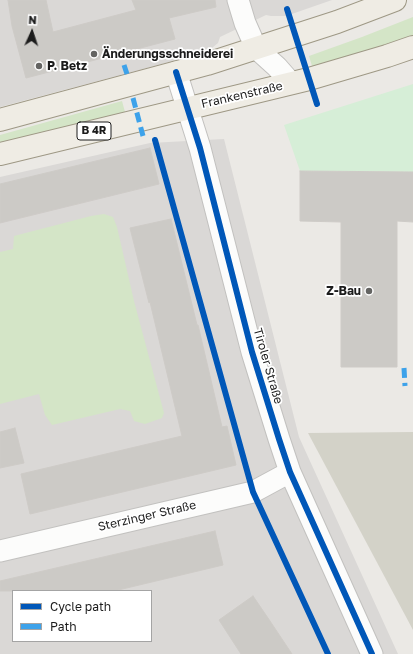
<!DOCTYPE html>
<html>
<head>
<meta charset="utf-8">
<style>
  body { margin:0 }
  #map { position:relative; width:413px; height:654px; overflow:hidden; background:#ebe9e5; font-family:"Golos Text",sans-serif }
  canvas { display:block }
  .legend { position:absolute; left:12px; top:590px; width:140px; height:52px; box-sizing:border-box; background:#fff; border:1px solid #a4a4a4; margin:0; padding:5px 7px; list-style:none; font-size:12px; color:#1c1c1c }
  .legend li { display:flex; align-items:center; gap:8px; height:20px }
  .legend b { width:20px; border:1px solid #a4a4a4 }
  .north { position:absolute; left:12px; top:12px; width:40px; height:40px; -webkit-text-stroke:3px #fff; paint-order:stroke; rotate:3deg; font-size:11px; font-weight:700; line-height:16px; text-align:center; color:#1c1c1c }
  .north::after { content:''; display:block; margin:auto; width:14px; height:18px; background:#1c1c1c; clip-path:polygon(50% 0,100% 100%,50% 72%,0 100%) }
</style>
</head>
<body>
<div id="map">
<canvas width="413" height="654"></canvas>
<ul class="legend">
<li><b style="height:5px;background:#0057b8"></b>Cycle path</li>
<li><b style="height:5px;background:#3da2ea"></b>Path</li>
</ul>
<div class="north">N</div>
</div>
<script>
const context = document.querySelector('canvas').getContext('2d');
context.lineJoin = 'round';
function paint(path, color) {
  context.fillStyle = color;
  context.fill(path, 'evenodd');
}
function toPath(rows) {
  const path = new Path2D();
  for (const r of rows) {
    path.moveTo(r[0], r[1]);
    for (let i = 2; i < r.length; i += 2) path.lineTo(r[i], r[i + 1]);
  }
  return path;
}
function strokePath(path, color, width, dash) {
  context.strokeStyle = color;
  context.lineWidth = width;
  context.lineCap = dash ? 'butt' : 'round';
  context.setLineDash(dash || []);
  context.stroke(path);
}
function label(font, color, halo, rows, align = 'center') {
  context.font = font + ' "Golos Text",sans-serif';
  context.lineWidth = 3.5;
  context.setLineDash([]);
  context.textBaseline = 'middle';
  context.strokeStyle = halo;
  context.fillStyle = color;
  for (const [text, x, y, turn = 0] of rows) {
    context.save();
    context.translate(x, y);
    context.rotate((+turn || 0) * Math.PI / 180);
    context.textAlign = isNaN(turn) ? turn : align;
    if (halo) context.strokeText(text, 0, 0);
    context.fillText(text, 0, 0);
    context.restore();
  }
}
const residential = toPath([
  [0,0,332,0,286,16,271,16,266,15,220,37,218,43,207,52,0,107],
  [224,139,299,437,398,654,0,654,0,177,150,143],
  [13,591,151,591,151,641,13,641]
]);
const construction = toPath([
  [413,432,413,630,308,433]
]);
const grass = toPath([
  [413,17,413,37,381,47,321,65,312,66,309,56,362,37],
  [122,101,125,112,0,143,0,135],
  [104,214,113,217,117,227,134,301,164,413,162,418,145,424,134,421,130,411,120,409,52,425,45,415,39,394,0,404,0,252,13,249,14,236,91,216]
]);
const park = toPath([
  [413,84,413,172,300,171,284,125]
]);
const building = toPath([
  [8,0,46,0,53,32,136,10,132,0,215,0,216,7,169,18,175,39,26,78,12,26,8,0],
  [150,148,159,184,0,223,0,184,150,148],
  [300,171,413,172,413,222,397,221,397,367,341,367,341,222,300,221,300,171],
  [171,219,197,325,198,325,222,427,227,426,236,465,30,514,21,474,182,436,150,302,149,303,130,228,171,219],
  [15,428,24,463,0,468,0,432,15,428],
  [215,531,223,565,114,591,0,591,0,581,215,531],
  [253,596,270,621,292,654,241,654,219,620,253,596]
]);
const minor = toPath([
  [238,0,245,23,256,48,277,67,291,83],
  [176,72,200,148,252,352,279,439,290,472,372,654],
  [0,551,253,492,290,472]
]);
const primary = toPath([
  [0,120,207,64,337,22,395,0],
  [0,154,309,79,387,56,413,47]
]);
const quiet = toPath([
  [124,65,127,74],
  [133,98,143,136],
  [404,368,405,386]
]);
const cycleway = toPath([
  [287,9,317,104],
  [176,72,200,148,252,352,279,439,290,472,372,654],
  [155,140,253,492,328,654]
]);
const markers = [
  [94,54,4,"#646462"],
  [39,66,4,"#646462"],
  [369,291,4,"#646462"]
];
const shields = [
  [94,131,34]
];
const shieldNames = [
  ["B 4R",94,131]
];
const poiNames = [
  ["Änderungsschneiderei",102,54],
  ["P. Betz",47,66],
  ["Z-Bau",361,291,"right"]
];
const streetNames = [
  ["Frankenstraße",242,95,-13],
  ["Tiroler Straße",268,366,74],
  ["Sterzinger Straße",147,516,-13]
];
paint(residential, '#dad8d6');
paint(construction, '#d3d2c8');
paint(grass, '#d4e5c7');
paint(park, '#d6eed7');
paint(building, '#cccac6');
strokePath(building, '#cecbc7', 1);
strokePath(minor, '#c2c1bf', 23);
strokePath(primary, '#9e9885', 24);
strokePath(minor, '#fcfcfb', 21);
strokePath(primary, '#efece4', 22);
strokePath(quiet, '#3da2ea', 5, [10, 5]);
strokePath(cycleway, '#0057b8', 6);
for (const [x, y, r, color] of markers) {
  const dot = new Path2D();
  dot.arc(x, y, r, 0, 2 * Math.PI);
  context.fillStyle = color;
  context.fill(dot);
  strokePath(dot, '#fff', 1.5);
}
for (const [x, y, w] of shields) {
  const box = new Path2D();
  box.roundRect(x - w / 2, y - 9, w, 18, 3);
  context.fillStyle = '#fff';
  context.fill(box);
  strokePath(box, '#1c1c1c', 1);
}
label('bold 11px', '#1c1c1c', null, shieldNames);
label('bold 12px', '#1c1c1c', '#fff', poiNames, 'left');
label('12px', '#1c1c1c', '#fff', streetNames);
</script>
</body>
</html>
